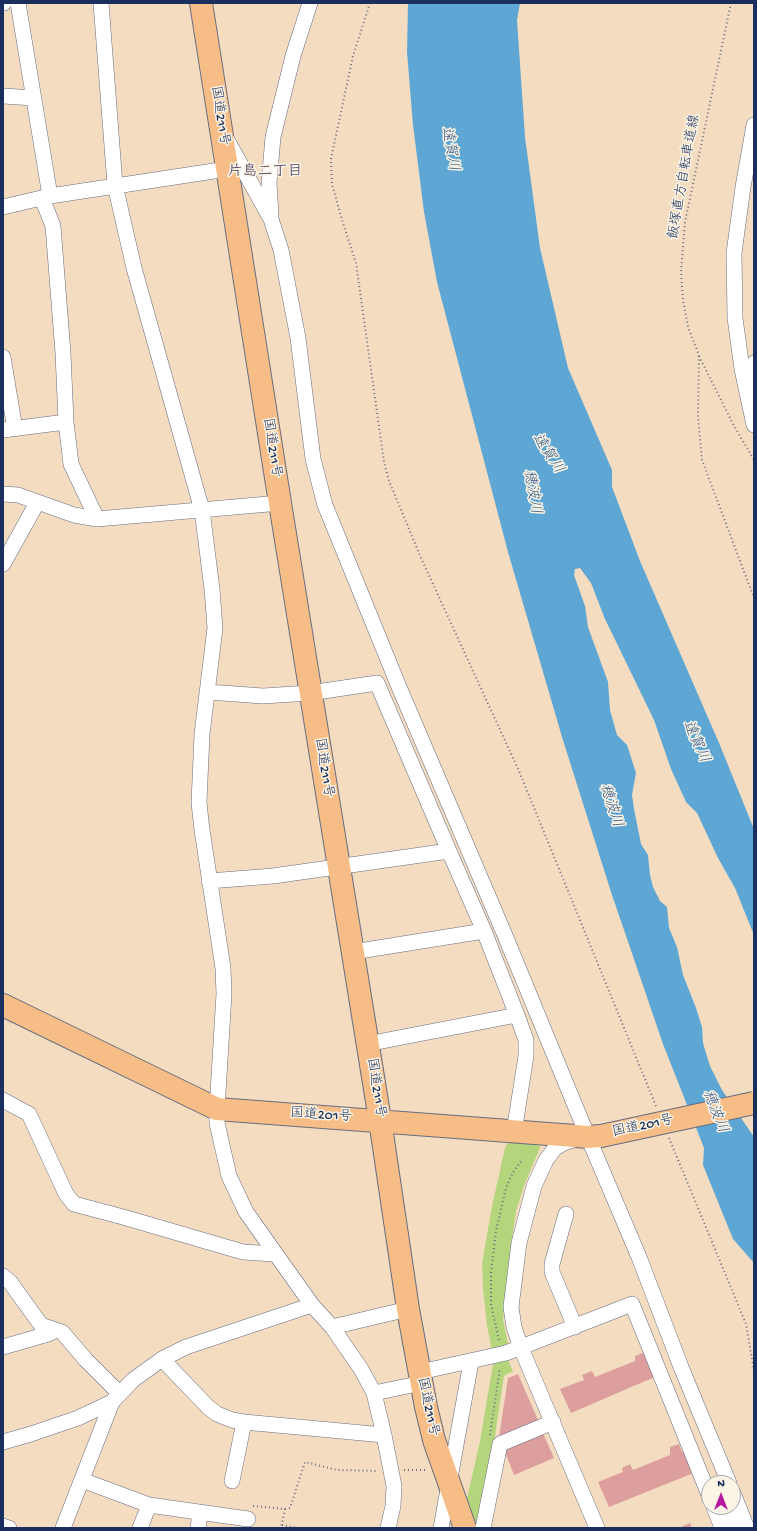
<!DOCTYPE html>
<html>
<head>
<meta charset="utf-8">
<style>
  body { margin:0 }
  #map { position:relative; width:757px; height:1531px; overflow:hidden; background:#f4dcc0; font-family:"Gochi Hand",sans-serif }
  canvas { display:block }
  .frame { position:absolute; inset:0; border:4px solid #1b2f5e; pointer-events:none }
  .north { position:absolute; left:701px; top:1475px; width:40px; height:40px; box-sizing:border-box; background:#fcf5e5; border:1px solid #a2a6af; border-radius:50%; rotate:0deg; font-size:11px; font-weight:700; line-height:16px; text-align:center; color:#1b2f5e }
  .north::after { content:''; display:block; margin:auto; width:14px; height:18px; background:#b5179e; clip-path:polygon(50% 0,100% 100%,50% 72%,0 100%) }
</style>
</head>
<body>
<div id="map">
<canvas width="757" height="1531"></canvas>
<div class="frame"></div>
<div class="north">N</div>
</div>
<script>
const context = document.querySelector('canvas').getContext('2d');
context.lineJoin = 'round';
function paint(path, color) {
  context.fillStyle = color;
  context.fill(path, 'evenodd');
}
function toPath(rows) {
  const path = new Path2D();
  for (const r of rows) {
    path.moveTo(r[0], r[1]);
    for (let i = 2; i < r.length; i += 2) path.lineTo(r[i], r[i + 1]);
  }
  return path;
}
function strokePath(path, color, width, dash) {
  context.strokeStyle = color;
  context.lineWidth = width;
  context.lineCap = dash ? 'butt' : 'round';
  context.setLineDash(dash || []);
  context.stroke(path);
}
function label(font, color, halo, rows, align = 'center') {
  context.font = font + ' "Gochi Hand","Klee One",sans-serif';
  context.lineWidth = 3;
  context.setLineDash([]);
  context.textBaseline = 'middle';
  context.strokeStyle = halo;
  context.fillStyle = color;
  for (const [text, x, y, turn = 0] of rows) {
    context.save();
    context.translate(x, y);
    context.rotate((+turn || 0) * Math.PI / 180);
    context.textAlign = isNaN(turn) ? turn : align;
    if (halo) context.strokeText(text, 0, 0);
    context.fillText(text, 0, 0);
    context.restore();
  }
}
const green = toPath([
  [510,1139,538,1142,540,1148,523,1188,516,1212,511,1245,503,1320,509,1348,492,1351,487,1325,483,1289,482,1264,492,1206,505,1148],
  [508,1360,513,1371,504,1376,494,1442,476,1528,466,1503,480,1441,493,1364]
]);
const water = toPath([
  [408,3,520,3,517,20,525,137,540,248,568,368,612,470,612,487,640,561,719,743,754,829,754,935,735,888,718,858,697,813,686,802,671,769,654,720,605,619,591,583,580,568,575,569,574,575,585,606,588,627,608,682,610,710,617,735,627,745,636,773,632,795,634,809,641,844,648,855,650,875,653,887,660,901,667,907,669,928,677,947,683,975,696,1008,702,1027,703,1043,710,1066,722,1090,754,1137,754,1263,733,1239,703,1165,704,1148,663,1044,611,892,562,737,508,552,437,282,424,212,413,125,407,52]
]);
const building = toPath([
  [645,1352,657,1376,571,1413,560,1389,584,1380,582,1375,592,1371,595,1377,635,1361,635,1356],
  [518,1374,538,1420,499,1437,508,1378],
  [542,1431,554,1458,514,1475,503,1447],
  [679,1444,682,1452,686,1451,696,1472,609,1507,598,1482,623,1472,622,1468,630,1464,633,1470,670,1455,670,1447],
  [690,1523,692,1528,678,1528]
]);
const path = toPath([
  [370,3,353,56,331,159,332,184,342,220,356,263,384,462,389,481,421,558,519,771,656,1106],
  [731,3,685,222,681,272,683,300,688,327,699,355,698,417,702,460,754,598],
  [699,356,734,426,754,460],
  [669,1138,746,1324,754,1371],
  [499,1340,491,1305,491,1272,496,1231,506,1188,513,1172,523,1159],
  [490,1435,500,1368],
  [404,1470,427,1470],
  [253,1506,285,1509,281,1528],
  [285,1509,290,1508,305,1462,337,1470,378,1471],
  [282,1525,298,1528]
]);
const minor = toPath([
  [3,3,4,3],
  [18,3,50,196],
  [101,3,115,185,134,268,202,510,212,589,215,628,202,734,199,803,202,830,223,968,224,994,217,1109,217,1123,229,1176,246,1212,312,1305,332,1327,361,1369,374,1393,384,1435,394,1486,393,1506,388,1528],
  [3,96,34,98],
  [754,125,743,187,734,253,735,318,742,369,754,425],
  [227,140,271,219,281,250,298,338,313,459,325,505,399,687,504,933,588,1137,639,1257,681,1367,729,1483],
  [42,198,53,226,63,353,66,422,71,464,97,519],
  [3,207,50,196,227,169],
  [271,215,269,183,273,137,293,56,310,3],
  [3,357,15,429],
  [751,390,754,363],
  [3,430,66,422],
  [3,494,18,495,74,515,97,519,280,503],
  [3,564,37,503],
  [208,692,263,696,310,693,377,683,449,851],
  [209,881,273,876,449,851,484,931,517,1015,367,1044],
  [353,952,484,931],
  [3,1100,29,1114,66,1194,74,1204,123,1217,243,1252,274,1254],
  [514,1132,526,1056,526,1040,517,1015],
  [577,1139,566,1142,555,1148,546,1160,534,1186,519,1243,511,1307,514,1327,521,1348,597,1528],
  [566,1214,552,1264,552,1272,575,1327],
  [3,1276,10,1282,41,1325,62,1332,86,1360,119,1393],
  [332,1327,408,1309],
  [3,1347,48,1334,56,1330],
  [162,1359,208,1407,217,1414,232,1420,244,1422,384,1435],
  [420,1372,506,1353,632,1304,709,1495],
  [374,1393,422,1383],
  [3,1442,31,1434,78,1418,112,1402],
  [82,1480,149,1505,140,1528],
  [232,1481,244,1422],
  [733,1493,747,1528],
  [149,1505,248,1519],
  [714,1507,722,1528],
  [724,1507,734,1528],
  [3,1526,9,1528],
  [63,1528,112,1402,133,1380,162,1359,186,1347,312,1305],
  [198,1528,200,1513],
  [441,1528,471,1362],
  [483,1528,500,1444,553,1422]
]);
const highway = toPath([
  [201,3,280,503,380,1120,408,1309,426,1407,434,1440,465,1528],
  [3,1005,217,1109,588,1137,601,1136]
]);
const highwayBridge = toPath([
  [601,1136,754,1103]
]);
const streetNames = [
  ["国道211号",219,116,81],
  ["飯塚直方自転車道線",685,177,-80],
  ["国道211号",271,448,81],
  ["国道211号",323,768,81],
  ["国道211号",375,1088,81],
  ["国道201号",321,1116,4],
  ["国道201号",643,1127,-12],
  ["国道211号",427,1407,78]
];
const waterNames = [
  ["遠賀川",449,149,80],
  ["遠賀川",547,454,57],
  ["穂波川",531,492,80],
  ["遠賀川",695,742,66],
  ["穂波川",610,806,72],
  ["穂波川",714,1112,68]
];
const neighbourhoodNames = [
  ["片島二丁目",265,173]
];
paint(green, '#b5d57d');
paint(water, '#5ea7d5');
paint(building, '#dd9f9e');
strokePath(minor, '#676c80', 16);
strokePath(highway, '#676c80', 24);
strokePath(path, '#676c80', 2, [1, 3]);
strokePath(minor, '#fff', 15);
strokePath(highway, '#f6be86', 22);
strokePath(highwayBridge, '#676c80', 24, []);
strokePath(highwayBridge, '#f6be86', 22);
label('14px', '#1b2f5e', '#fcf5e5', streetNames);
label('italic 15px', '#325988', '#fcf5e5', waterNames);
label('bold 15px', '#5f5674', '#fcf5e5', neighbourhoodNames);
</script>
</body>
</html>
